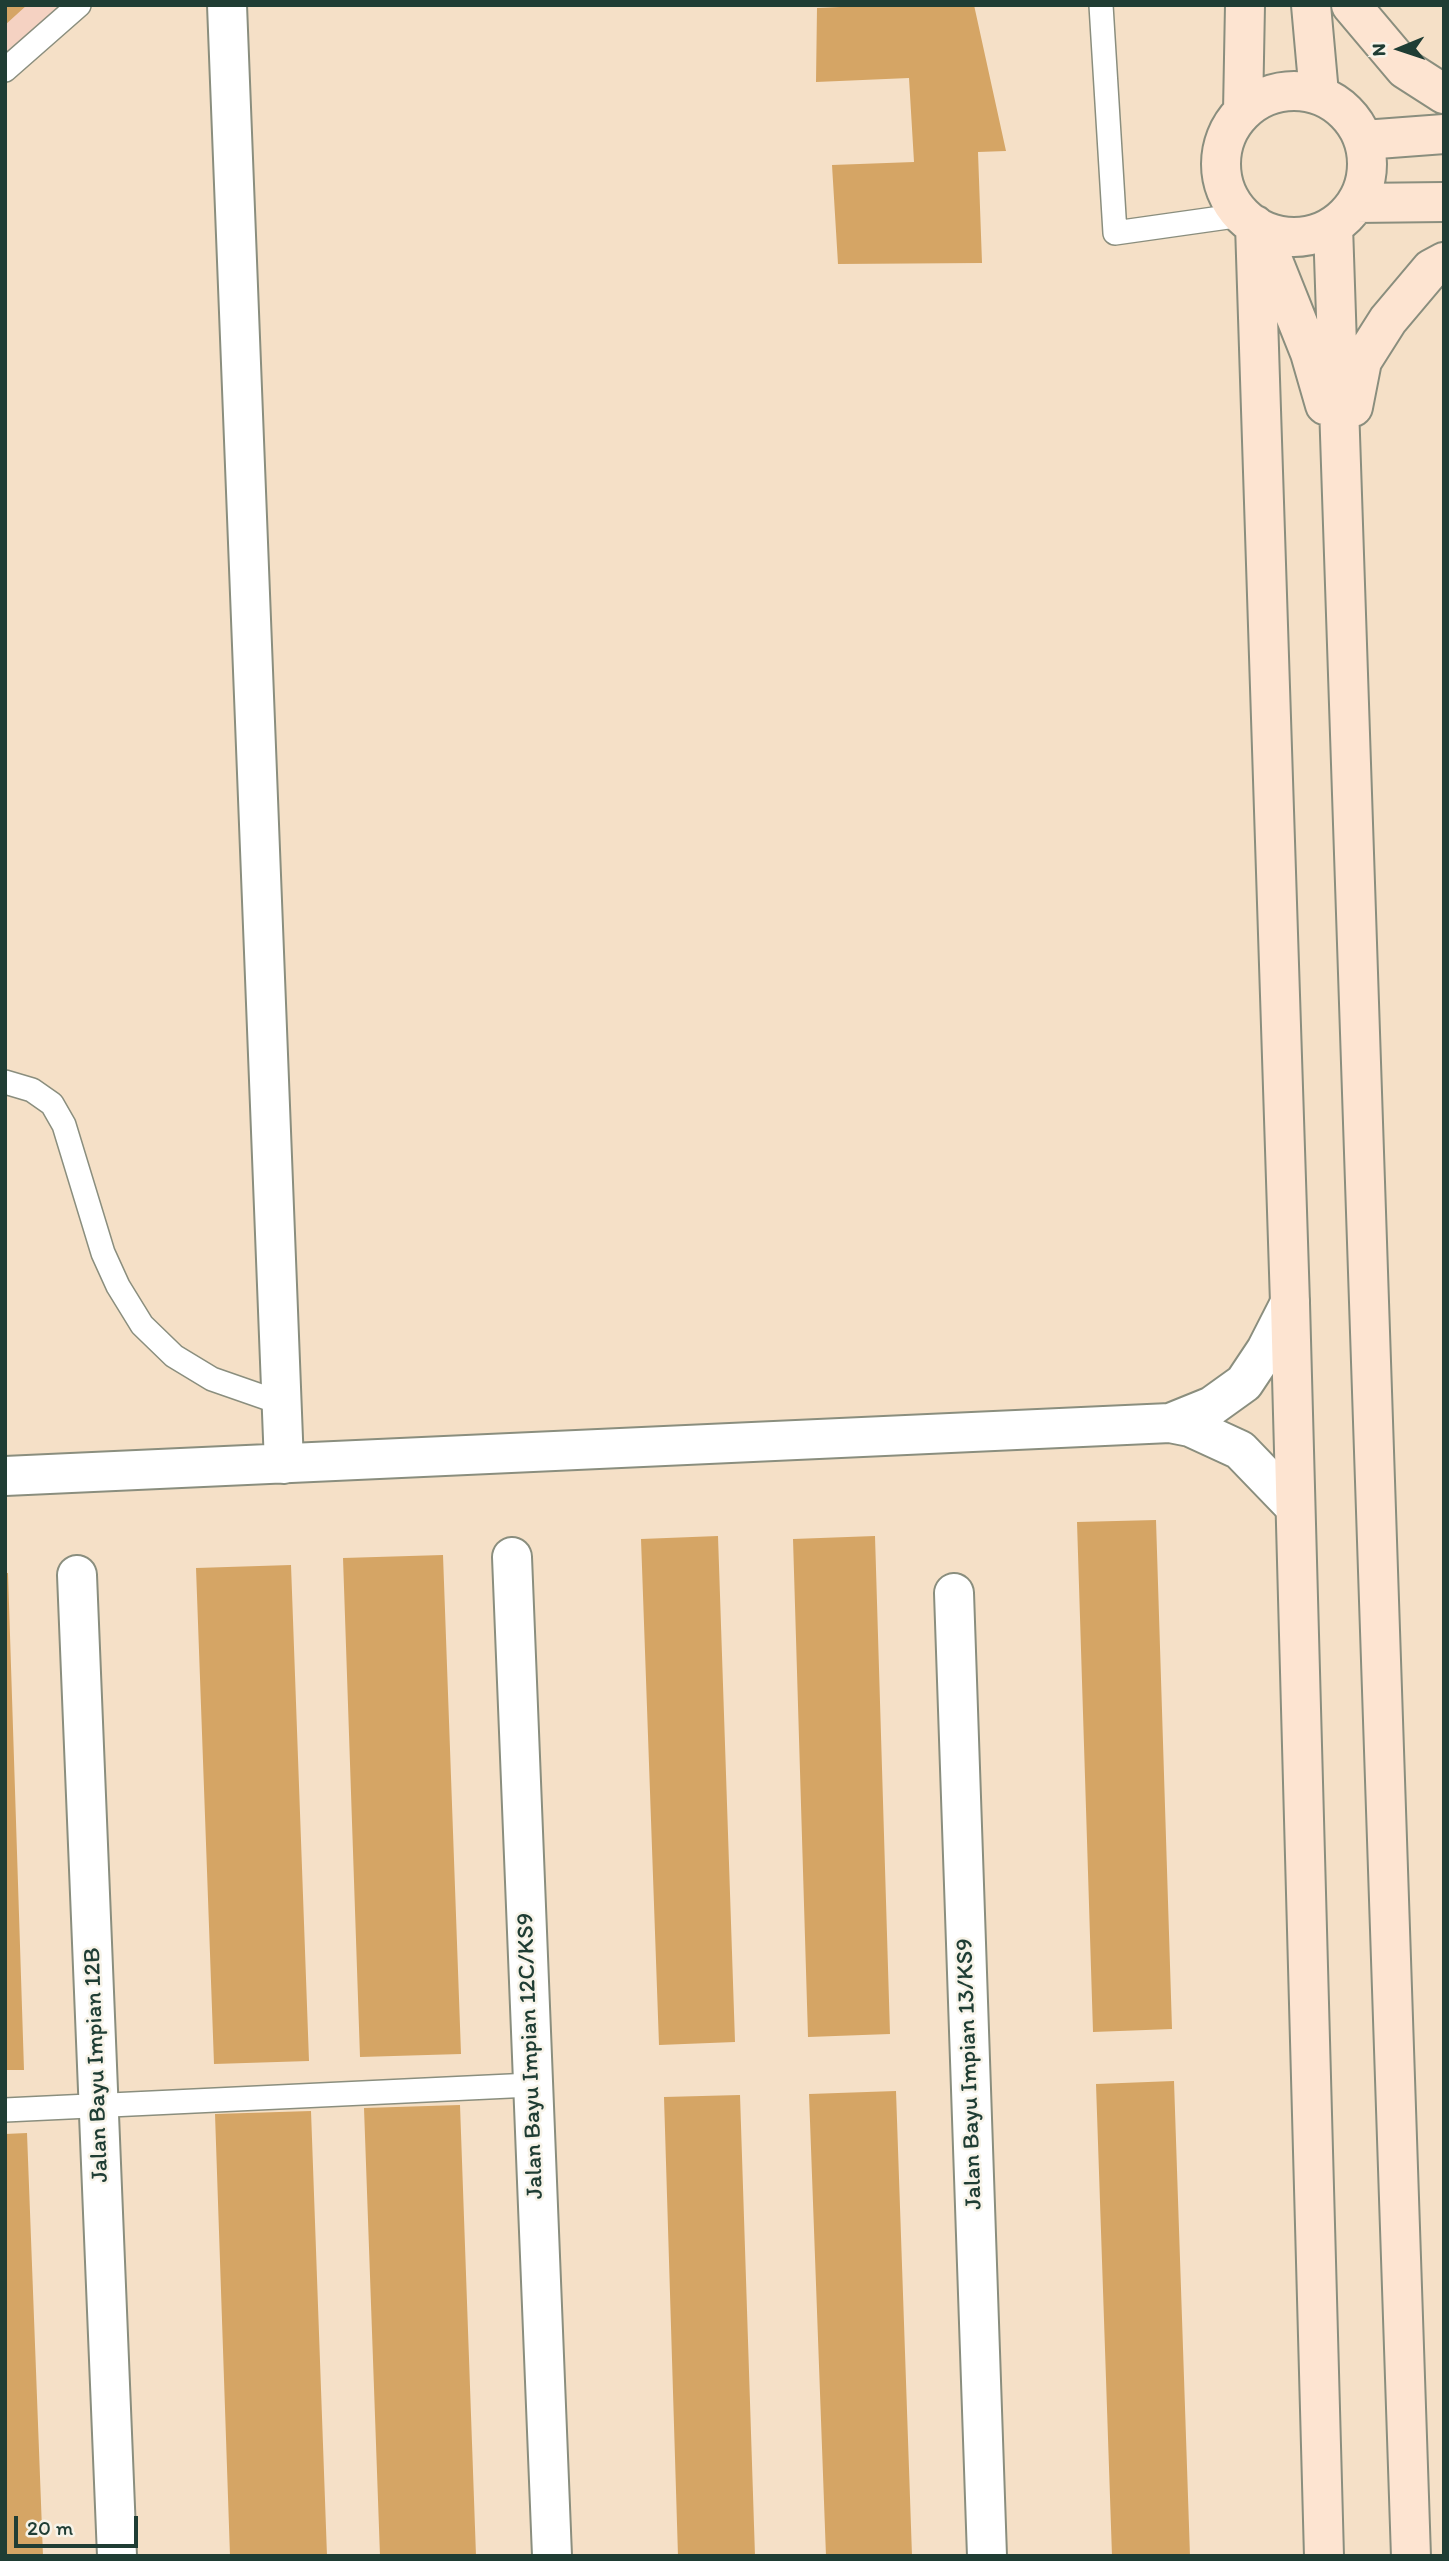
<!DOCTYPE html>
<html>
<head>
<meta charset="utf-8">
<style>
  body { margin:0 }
  #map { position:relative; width:1449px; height:2561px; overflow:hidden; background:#f5e0c7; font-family:Itim,sans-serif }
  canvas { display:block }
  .frame { position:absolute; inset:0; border:7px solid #1f3d34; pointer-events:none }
  .north { position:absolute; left:1365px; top:14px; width:70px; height:70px; -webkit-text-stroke:5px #f7f3e8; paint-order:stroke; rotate:268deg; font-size:19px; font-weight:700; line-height:28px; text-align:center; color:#1f3d34 }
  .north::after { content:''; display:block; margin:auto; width:24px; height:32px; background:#1f3d34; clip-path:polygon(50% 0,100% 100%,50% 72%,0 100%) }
  .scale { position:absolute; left:14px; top:2516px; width:124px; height:32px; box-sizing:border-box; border:4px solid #1f3d34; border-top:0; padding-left:9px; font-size:21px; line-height:24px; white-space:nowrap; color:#1f3d34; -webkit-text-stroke:5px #f7f3e8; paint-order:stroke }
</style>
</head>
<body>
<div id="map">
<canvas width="1449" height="2561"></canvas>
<div class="frame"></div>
<div class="north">N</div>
<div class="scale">20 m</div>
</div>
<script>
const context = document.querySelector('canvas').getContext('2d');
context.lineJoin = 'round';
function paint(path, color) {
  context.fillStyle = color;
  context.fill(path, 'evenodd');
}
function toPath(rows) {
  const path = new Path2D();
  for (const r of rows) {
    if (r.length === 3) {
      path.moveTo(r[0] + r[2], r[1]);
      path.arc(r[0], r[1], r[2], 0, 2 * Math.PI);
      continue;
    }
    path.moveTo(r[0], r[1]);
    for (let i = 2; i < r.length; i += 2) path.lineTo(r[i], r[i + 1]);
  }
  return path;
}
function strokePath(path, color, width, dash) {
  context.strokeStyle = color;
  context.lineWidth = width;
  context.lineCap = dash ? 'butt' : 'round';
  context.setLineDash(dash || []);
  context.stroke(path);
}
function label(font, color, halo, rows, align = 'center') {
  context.font = font + ' Itim,sans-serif';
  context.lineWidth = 5;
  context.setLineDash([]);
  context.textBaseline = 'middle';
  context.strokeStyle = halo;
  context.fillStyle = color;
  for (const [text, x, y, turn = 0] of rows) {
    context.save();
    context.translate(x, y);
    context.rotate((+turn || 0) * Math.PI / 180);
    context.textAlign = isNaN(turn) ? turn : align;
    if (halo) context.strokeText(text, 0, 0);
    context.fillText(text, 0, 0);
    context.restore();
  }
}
const built = toPath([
  [5,5,63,5,5,56]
]);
const building = toPath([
  [5,5,27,5,5,25],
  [886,5,974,5,1006,151,978,152,982,263,838,264,832,165,914,162,909,78,816,82,817,8],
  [1156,1520,1172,2029,1093,2032,1077,1522],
  [718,1536,735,2042,659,2045,641,1539],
  [875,1536,890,2034,808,2037,793,1539],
  [443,1555,461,2054,360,2057,343,1558],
  [291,1565,309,2061,214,2064,196,1568],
  [5,1573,8,1573,24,2070,5,2070],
  [1174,2081,1190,2556,1112,2556,1096,2084],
  [896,2091,912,2556,826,2556,809,2094],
  [740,2095,755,2556,678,2556,664,2097],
  [460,2105,476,2556,380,2556,364,2108],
  [311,2111,327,2556,230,2556,215,2114],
  [27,2133,43,2556,5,2556,5,2134]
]);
const lane = toPath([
  [1101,5,1115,233,1242,215],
  [5,70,79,5],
  [5,1082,32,1090,52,1104,64,1125,103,1253,118,1286,142,1325,174,1356,212,1379,281,1403],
  [5,2110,531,2085]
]);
const street = toPath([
  [227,5,284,1464],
  [1170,1423,1212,1406,1244,1383,1266,1350,1290,1303],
  [5,1476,1170,1423,1190,1427,1240,1450,1294,1506],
  [512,1557,552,2556],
  [77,1575,117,2556],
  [954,1593,987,2556]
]);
const secondary = toPath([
  [1311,5,1319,94],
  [1351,5,1405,69,1444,94],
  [1294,164,73],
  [1243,111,1245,5],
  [1364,140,1444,134],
  [1356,203,1444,202],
  [1255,225,1290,1303,1324,2556],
  [1333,226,1411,2556],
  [1264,238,1310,353,1325,405],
  [1353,407,1362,361,1388,320,1431,269,1444,262]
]);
const streetNames = [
  ["Jalan Bayu Impian 12C/KS9",531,2056,-92],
  ["Jalan Bayu Impian 12B",97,2065,-92],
  ["Jalan Bayu Impian 13/KS9",970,2074,-92]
];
paint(built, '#f5d2c2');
paint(building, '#d5a565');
strokePath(lane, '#8a8e7e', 26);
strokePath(street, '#8a8e7e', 42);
strokePath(secondary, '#8a8e7e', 42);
strokePath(lane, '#fff', 23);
strokePath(street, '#fff', 38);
strokePath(secondary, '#fde4d1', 38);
label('24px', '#1f3d34', '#f7f3e8', streetNames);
</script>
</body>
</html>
